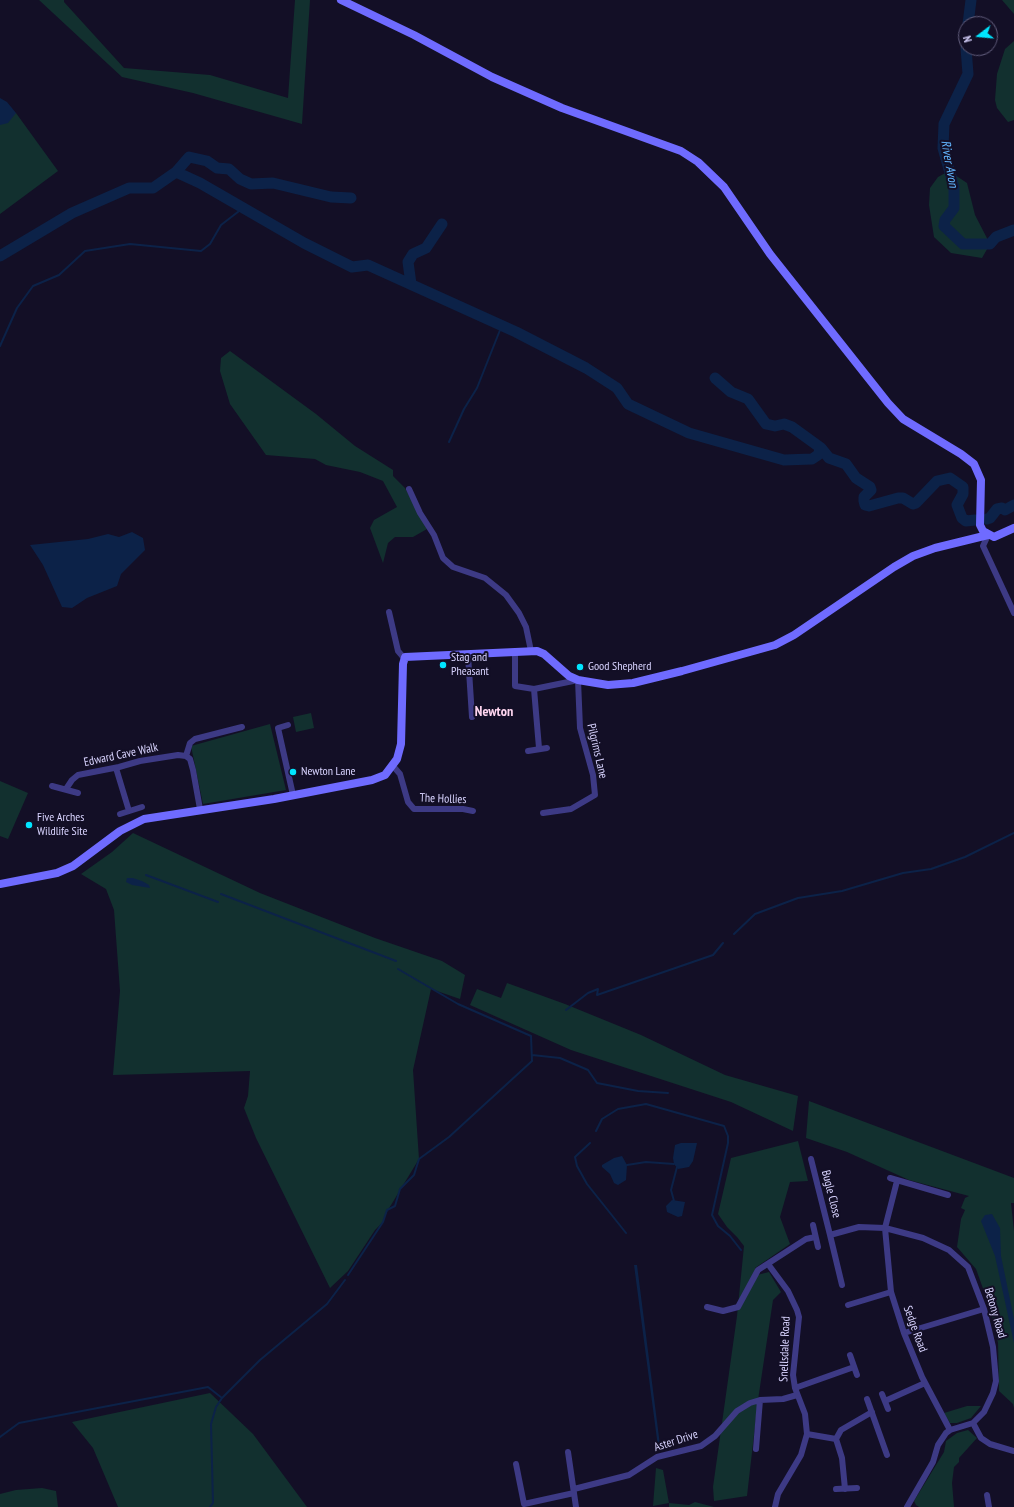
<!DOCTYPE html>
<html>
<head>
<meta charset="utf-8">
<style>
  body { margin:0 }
  #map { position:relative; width:1014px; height:1507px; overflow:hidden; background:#130f26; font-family:"PT Sans Narrow",sans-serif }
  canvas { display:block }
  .north { position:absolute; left:958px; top:16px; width:40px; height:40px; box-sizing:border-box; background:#130f26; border:1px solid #625e7d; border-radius:50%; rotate:254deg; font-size:11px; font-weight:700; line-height:16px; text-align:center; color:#d9d4ff }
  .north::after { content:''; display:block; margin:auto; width:14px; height:18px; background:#00e5ff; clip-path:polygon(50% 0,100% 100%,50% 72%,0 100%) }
</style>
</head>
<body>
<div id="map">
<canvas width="1014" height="1507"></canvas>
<div class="north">N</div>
</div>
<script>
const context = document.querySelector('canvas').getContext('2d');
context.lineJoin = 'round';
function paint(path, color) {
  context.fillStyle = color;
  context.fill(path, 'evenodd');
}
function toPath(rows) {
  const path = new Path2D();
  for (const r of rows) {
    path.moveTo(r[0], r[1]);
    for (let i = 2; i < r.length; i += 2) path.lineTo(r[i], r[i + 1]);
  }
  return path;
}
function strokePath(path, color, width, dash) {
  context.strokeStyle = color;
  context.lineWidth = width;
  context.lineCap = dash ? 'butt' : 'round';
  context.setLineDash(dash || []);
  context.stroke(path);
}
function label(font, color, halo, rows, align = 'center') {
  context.font = font + ' "PT Sans Narrow",sans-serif';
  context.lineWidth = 4;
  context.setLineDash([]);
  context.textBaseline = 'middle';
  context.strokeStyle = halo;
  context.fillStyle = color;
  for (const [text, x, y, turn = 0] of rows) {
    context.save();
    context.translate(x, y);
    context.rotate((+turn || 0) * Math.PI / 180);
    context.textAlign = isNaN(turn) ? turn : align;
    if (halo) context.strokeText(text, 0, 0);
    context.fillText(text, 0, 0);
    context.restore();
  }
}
const green = toPath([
  [39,0,64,0,64,2,124,68,210,75,288,98,295,0,310,0,302,124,193,93,122,77],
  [1002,0,1014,0,1014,14],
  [1014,41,1014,120,1008,122,997,108,995,100,997,74,1005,49],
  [0,113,16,113,58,171,0,214],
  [949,171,967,183,975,215,990,244,982,258,951,253,934,237,929,205,930,188,938,177],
  [230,351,316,414,355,446,393,470,393,476,405,488,427,529,413,537,395,537,388,543,383,563,370,528,374,520,397,507,383,481,360,472,326,465,315,459,266,455,230,404,220,371,221,358],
  [311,713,314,728,296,732,293,717],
  [270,724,286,790,203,804,191,746],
  [0,781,28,793,8,839,0,836],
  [133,833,260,893,375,938,442,961,465,975,460,999,431,989,413,1070,419,1159,388,1210,383,1222,375,1230,348,1271,330,1288,256,1138,244,1108,248,1096,250,1071,113,1075,120,991,114,910,106,889,81,874,112,852],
  [507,983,565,1004,641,1035,725,1075,798,1096,793,1131,731,1102,571,1050,470,1005,477,989,501,998],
  [809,1101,1014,1178,1014,1203,1011,1203,1014,1231,1014,1408,1013,1404,999,1391,998,1343,990,1308,976,1269,957,1247,961,1219,965,1210,961,1208,965,1198,969,1196,909,1180,847,1152,806,1138],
  [798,1141,808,1181,790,1182,780,1217,790,1244,755,1268,757,1275,769,1272,781,1292,773,1300,758,1400,747,1496,714,1501,713,1487,737,1316,744,1246,737,1237,727,1227,718,1214,731,1158],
  [210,1393,253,1434,307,1507,118,1507,93,1448,72,1422],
  [967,1406,981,1406,971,1418,957,1423,950,1423,944,1413],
  [968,1430,977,1438,959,1458,959,1462,954,1467,952,1483,954,1507,919,1507,916,1505,914,1501,944,1452,946,1441,957,1433],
  [656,1468,663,1470,669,1503,689,1505,695,1502,714,1507,669,1507,669,1503,653,1506],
  [42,1488,56,1491,58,1507,0,1507,0,1494,16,1490]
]);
const water = toPath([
  [0,98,7,102,16,113,8,123,0,125],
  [132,532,143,538,145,550,121,574,117,586,87,598,72,608,62,607,43,565,30,545,88,539,108,534,119,537],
  [127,878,133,878,142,881,149,885,150,888,132,885,126,882],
  [681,1143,697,1143,693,1161,689,1167,678,1169,674,1164,673,1158,675,1145],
  [622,1156,627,1165,626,1180,618,1185,614,1183,610,1174,602,1167,602,1165,614,1158],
  [672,1200,685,1202,682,1216,678,1217,667,1212,666,1206],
  [992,1214,1000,1228,1001,1256,1014,1319,1014,1343,995,1256,981,1221,985,1215],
  [634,1265,637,1265,660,1445,658,1447]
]);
const stream = toPath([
  [0,346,17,308,33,286,59,275,85,251,130,244,201,251,210,244,221,225,243,208],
  [449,442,464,409,477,388,502,325],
  [146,875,218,902],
  [221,894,396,961],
  [734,934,755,914,798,898,842,891,903,873,931,869,965,857,1014,833],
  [566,1010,588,993,598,989,597,995,713,955,723,943],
  [532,1055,560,1058,588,1070,597,1083,638,1091,668,1093],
  [596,1131,602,1119,618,1109,646,1104,724,1126,728,1136,728,1143,712,1215,718,1226,730,1236,741,1250],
  [590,1143,575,1157,577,1166,587,1184,626,1233],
  [627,1165,646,1162,674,1164],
  [674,1201,671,1190,677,1167],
  [348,1275,383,1222,387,1210,395,1206,400,1189,414,1175,419,1159,449,1137,532,1061,531,1036,458,1004,398,969],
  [0,1437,19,1423,208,1387,222,1398],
  [210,1507,213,1503,211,1424,216,1407,222,1398,260,1360,327,1304,345,1280]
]);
const river = toPath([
  [968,24,971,0],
  [966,48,968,74,944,124,943,148,954,187,954,208,945,220,944,226,963,244,990,244,996,237,1014,230],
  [176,172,189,157,207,161,217,168,229,169,240,179,251,184,273,183,331,197,351,198],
  [0,256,72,213,129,188,153,188,176,172,200,183,304,243,352,267,368,265,516,332,586,368,617,388,628,404,689,433,784,460,812,459,818,455,821,448,829,458,846,464,856,478,870,487,871,490,864,497,864,501,865,505,869,506,898,498,903,498,913,504,916,503,937,481,950,478,963,487,963,494,957,505,962,518,966,521,975,520],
  [411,284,408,262,413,254,426,248,442,224],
  [715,378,731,392,748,399,766,424,775,426,784,424,792,427,821,448],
  [987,519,990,518,997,509,1002,508,1005,510,1014,505]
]);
const street = toPath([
  [409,489,420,513,434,535,443,558,453,567,485,578,506,595,519,613,526,627,531,651],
  [988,535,983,546,1014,613],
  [389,612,398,651,404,658],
  [515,652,515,686,534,689,578,680,580,728,593,775,595,795,571,809,543,813],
  [468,655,472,717],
  [534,689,539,748],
  [288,725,278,728,293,795],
  [528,751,547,748],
  [186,756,190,743,195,739,242,727],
  [186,756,190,759,193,770,200,809],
  [393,766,400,774,408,802,414,809,463,809,473,811],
  [116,768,129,811],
  [52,786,78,793],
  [66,789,72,780,78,775,119,767,140,761,178,755,186,756],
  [120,814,142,807],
  [811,1159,830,1235,859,1227,885,1228,923,1238,949,1250,968,1267,984,1309,993,1347,996,1381,993,1393,984,1412,973,1423,950,1430,946,1433,938,1445,933,1462,907,1507],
  [890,1178,948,1195],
  [897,1181,885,1228,891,1292,904,1333,922,1377,950,1430],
  [813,1225,818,1247],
  [830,1235,842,1285],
  [768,1264,788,1291,797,1310,799,1317,793,1375,795,1388,805,1414,807,1434,801,1455,778,1494,775,1507],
  [848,1305,891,1292],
  [707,1307,723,1311,738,1307,758,1270,806,1239,815,1237],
  [904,1333,984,1309],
  [850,1355,857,1375],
  [795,1388,854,1367],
  [882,1394,888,1409],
  [867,1399,887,1455],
  [885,1401,925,1383],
  [973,1423,981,1438,990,1444,1014,1451],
  [807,1434,836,1439],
  [836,1439,842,1458,845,1489],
  [836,1439,841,1430,872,1412],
  [756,1449,760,1400],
  [568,1452,576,1507],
  [516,1464,524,1504,574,1493],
  [574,1489,629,1475,657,1457,701,1446,715,1436,737,1411,750,1403,760,1400,783,1399,797,1395],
  [836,1489,857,1488],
  [987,1495,989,1507]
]);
const secondary = toPath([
  [341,0,414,35,492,77,562,108,681,151,698,162,724,187,770,254,888,403,903,419,961,454,974,464,981,480,980,525,983,531,994,537,1014,528],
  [0,884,57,873,73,866,120,831,144,819,274,799,372,780,385,775,397,759,401,744,403,664,405,657,537,651,544,654,569,676,578,680,608,685,633,683,682,671,775,645,794,635,894,567,913,556,935,548,988,535]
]);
const markers = [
  [443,665,4,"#00e5ff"],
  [580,667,4,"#00e5ff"],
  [293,772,4,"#00e5ff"],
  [29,825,4,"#00e5ff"]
];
const poiNames = [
  ["Stag and",451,658],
  ["Pheasant",451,672],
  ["Good Shepherd",588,667],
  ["Newton Lane",301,772],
  ["Five Arches",37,818],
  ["Wildlife Site",37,832]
];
const streetNames = [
  ["Pilgrims Lane",597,751,77],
  ["Edward Cave Walk",121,755,-12],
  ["The Hollies",443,799,2],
  ["Bugle Close",831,1194,76],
  ["Betony Road",995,1313,74],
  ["Sedge Road",915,1329,70],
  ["Snellsdale Road",785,1349,-88],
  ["Aster Drive",676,1441,-18]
];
const waterNames = [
  ["River Avon",949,164,80]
];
const quarterNames = [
  ["Newton",494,712]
];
paint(green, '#12302f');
paint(water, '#0c2248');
strokePath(stream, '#0c2248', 2);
strokePath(river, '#0c2248', 11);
strokePath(street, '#3d3a85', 6);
strokePath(secondary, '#6f6bff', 8);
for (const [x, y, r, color] of markers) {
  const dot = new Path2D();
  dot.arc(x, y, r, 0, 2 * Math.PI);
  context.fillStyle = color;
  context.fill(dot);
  strokePath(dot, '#130f26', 1.5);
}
label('12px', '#d9d4ff', '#130f26', poiNames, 'left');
label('12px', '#d9d4ff', '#130f26', streetNames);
label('italic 13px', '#62b6ff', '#130f26', waterNames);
label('bold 14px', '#ffd6f0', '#130f26', quarterNames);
</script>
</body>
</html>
